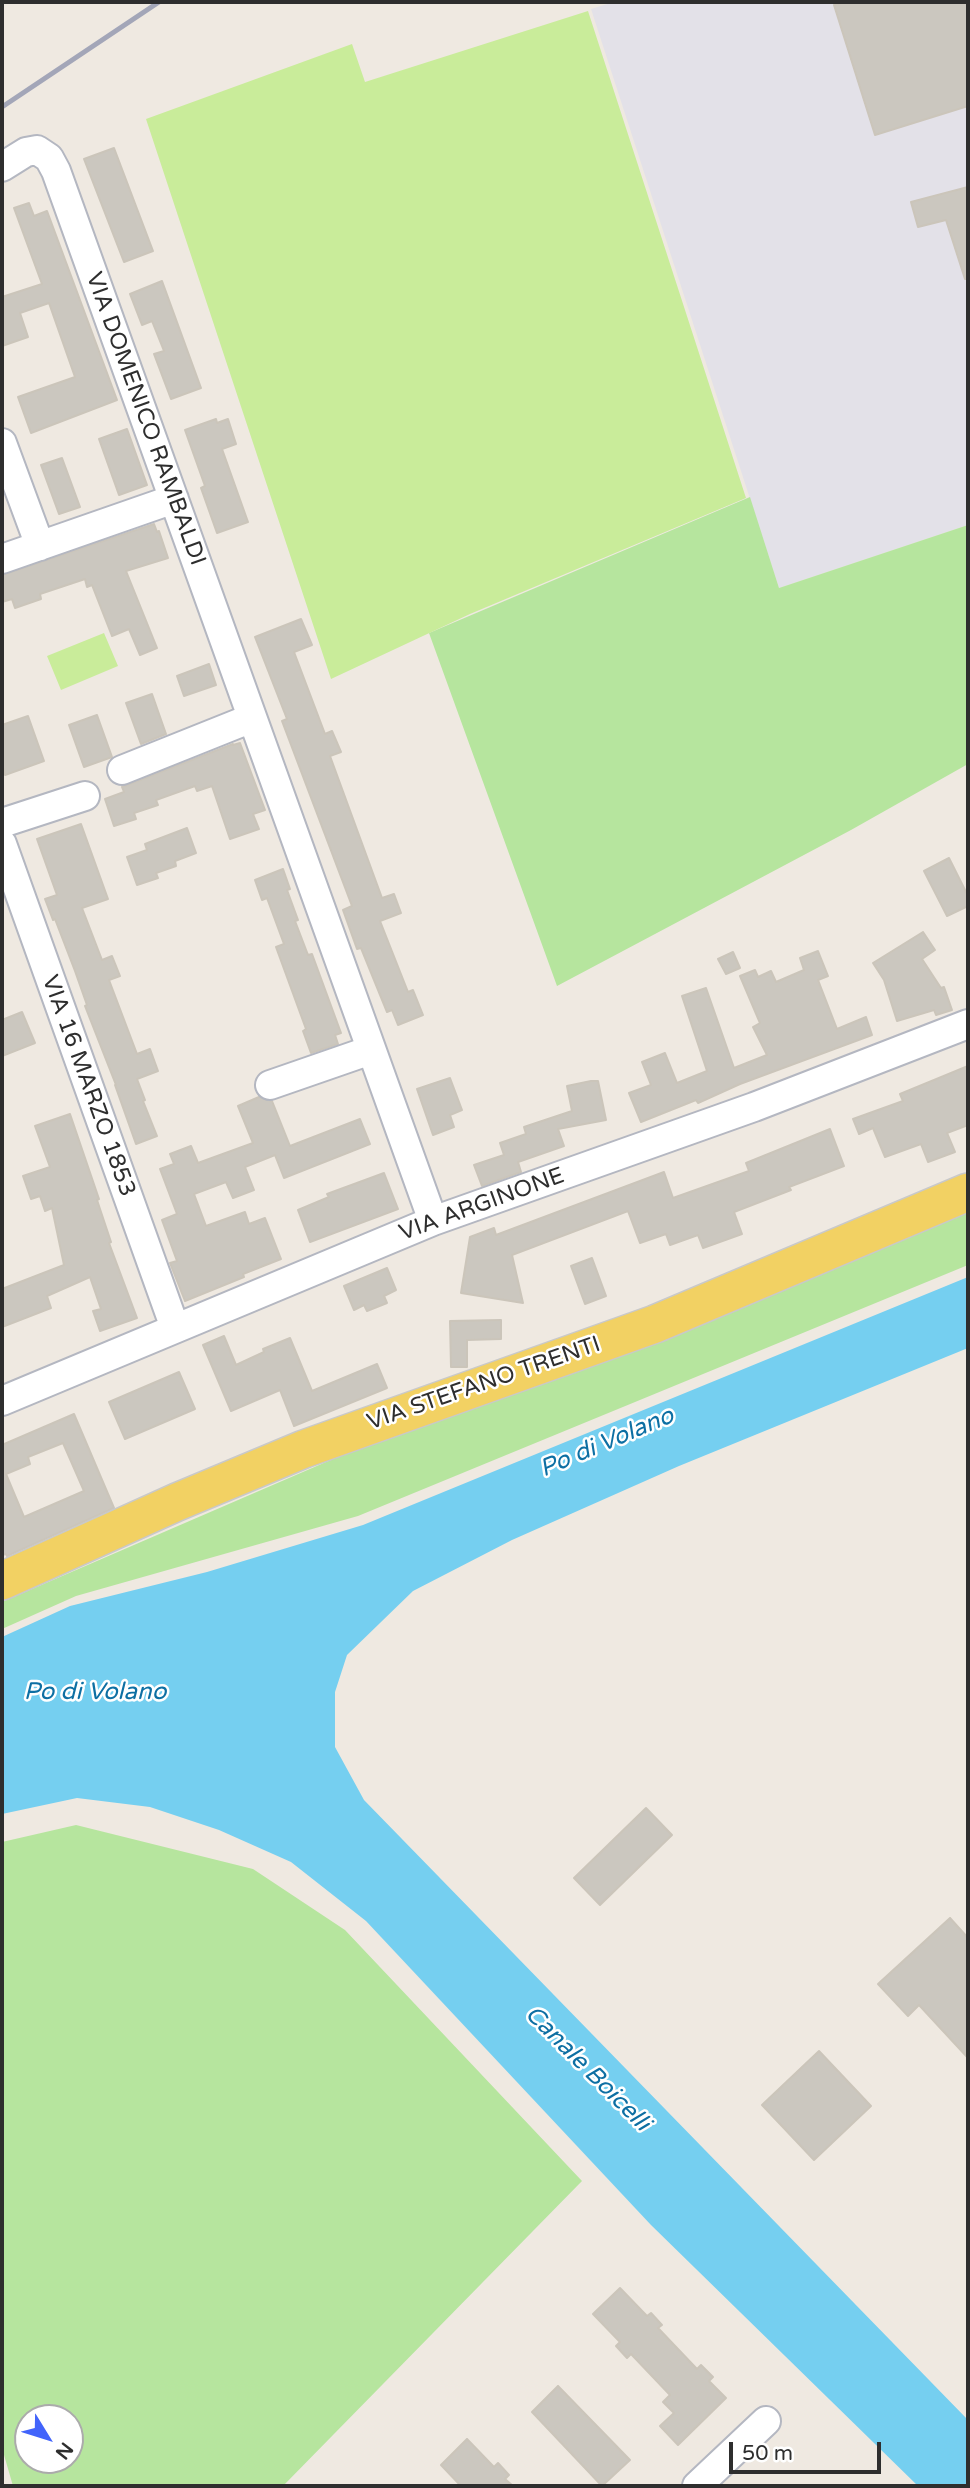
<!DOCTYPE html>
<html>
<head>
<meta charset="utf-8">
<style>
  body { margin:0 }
  #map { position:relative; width:970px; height:2488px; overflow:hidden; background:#efe9e1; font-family:"Varela Round",sans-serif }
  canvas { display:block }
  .frame { position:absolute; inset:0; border:4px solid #2e2e2e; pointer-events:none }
  .north { position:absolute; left:14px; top:2404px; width:70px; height:70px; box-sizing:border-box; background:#fff; border:2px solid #ababab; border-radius:50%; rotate:128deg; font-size:19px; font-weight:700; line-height:28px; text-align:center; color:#2e2e2e }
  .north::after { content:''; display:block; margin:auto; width:24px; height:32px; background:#4264fb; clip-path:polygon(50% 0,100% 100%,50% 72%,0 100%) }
  .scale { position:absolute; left:729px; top:2442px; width:152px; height:32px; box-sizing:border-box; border:4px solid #2e2e2e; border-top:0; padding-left:9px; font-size:21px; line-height:24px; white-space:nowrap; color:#2e2e2e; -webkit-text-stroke:5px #fff; paint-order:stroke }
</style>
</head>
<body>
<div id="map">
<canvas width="970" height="2488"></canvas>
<div class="frame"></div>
<div class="north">N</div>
<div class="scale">50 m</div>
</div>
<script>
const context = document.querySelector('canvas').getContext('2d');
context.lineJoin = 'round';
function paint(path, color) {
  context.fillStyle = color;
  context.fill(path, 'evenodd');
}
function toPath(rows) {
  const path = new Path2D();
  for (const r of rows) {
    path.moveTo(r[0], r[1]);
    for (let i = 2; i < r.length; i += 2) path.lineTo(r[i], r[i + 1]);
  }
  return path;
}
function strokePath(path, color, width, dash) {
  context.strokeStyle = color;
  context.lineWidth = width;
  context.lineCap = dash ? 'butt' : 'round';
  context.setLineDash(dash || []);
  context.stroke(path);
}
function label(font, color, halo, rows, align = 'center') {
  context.font = font + ' "Varela Round",sans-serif';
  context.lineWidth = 5;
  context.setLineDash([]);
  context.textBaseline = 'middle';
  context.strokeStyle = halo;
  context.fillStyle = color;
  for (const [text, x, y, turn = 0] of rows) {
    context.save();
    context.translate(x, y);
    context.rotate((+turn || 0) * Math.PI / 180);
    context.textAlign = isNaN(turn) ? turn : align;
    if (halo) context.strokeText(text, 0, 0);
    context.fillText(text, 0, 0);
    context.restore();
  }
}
const industrial = toPath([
  [614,2,968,2,968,525,779,588,591,9]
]);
const green = toPath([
  [750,497,779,588,968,525,968,764,851,830,557,986,429,633],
  [968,1206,968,1265,358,1516,76,1596,2,1629,2,1602,370,1443],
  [76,1825,253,1869,345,1930,582,2181,283,2486,13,2486,2,2448,2,1842],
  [28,2418,70,2418,70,2460,28,2460]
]);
const pitch = toPath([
  [588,11,746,498,470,614,331,679,146,119,352,44,365,82],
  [104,633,118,666,61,690,47,656]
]);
const water = toPath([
  [968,1277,968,1348,679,1466,512,1540,413,1591,347,1655,335,1692,335,1747,364,1800,968,2420,968,2486,918,2486,651,2225,366,1921,291,1862,219,1830,150,1807,77,1798,2,1814,2,1637,70,1606,207,1572,363,1525]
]);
const building = toPath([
  [844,2,968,2,968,106,875,135,834,5,844,2],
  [114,148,153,251,124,262,84,159,114,148],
  [968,187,968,279,965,279,946,220,918,227,911,202,968,187],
  [29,203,34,216,47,211,117,400,31,433,18,397,75,377,49,303,20,313,28,337,2,346,2,297,42,284,14,208,29,203],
  [162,281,201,388,171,399,154,354,164,351,152,321,142,325,130,294,162,281],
  [216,419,217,423,228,419,236,444,222,449,248,522,217,533,201,488,205,486,185,430,216,419],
  [127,429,147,485,119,495,99,439,127,429],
  [62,458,80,507,59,514,41,465,62,458],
  [154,524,157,532,159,531,168,558,126,571,157,648,140,655,129,629,112,636,92,585,87,587,85,579,40,594,41,599,15,608,12,599,2,602,2,575,154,524],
  [301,619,312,645,294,652,325,734,332,731,341,752,330,756,382,898,394,894,401,913,380,921,408,992,413,990,423,1015,398,1025,392,1010,387,1012,361,948,357,949,343,910,352,906,282,721,287,719,255,637,301,619],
  [209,664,216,685,184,696,177,676,209,664],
  [152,694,166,734,141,744,126,703,152,694],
  [97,715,112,757,84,767,69,725,97,715],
  [28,716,44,761,5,775,2,764,2,725,28,716],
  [240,743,265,810,253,814,259,829,230,839,212,786,197,791,195,786,156,800,158,805,134,813,136,819,114,826,105,799,124,792,122,787,233,744,233,745,240,743],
  [81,824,108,899,82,908,102,960,112,956,120,976,109,980,137,1054,150,1049,158,1071,137,1079,145,1100,143,1101,157,1136,136,1144,115,1085,116,1085,85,1006,87,1005,75,971,55,919,53,920,45,899,57,895,37,839,81,824],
  [187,828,196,853,175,861,176,866,156,873,158,878,137,885,127,857,147,850,145,844,187,828],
  [949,858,968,896,968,906,947,916,924,871,949,858],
  [283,869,290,889,287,890,298,920,295,921,308,955,312,954,341,1033,335,1035,338,1044,311,1053,303,1031,306,1029,276,947,284,944,267,898,262,900,255,880,283,869],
  [923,932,935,950,922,959,941,988,944,987,952,1010,936,1015,934,1010,897,1021,884,980,873,963,923,932],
  [818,951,828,976,818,980,837,1029,866,1017,872,1035,740,1084,698,1103,696,1100,641,1122,629,1093,651,1085,642,1062,665,1053,677,1083,707,1071,682,996,706,988,734,1068,767,1055,753,1027,760,1023,740,976,755,970,758,977,771,971,776,982,804,970,800,958,818,951],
  [733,952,740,968,726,974,718,959,733,952],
  [22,1012,35,1043,2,1056,2,1020,22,1012],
  [968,1066,968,1125,947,1133,955,1152,928,1162,921,1144,885,1157,873,1128,859,1134,853,1119,903,1101,900,1094,968,1066],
  [450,1078,462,1110,450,1115,454,1127,433,1135,417,1089,450,1078],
  [591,1081,598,1081,606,1120,558,1129,564,1146,518,1162,521,1172,482,1186,474,1165,504,1155,500,1143,526,1134,524,1127,572,1111,567,1086,591,1081],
  [259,1097,272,1101,290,1146,360,1119,370,1144,284,1178,275,1155,245,1167,254,1190,233,1198,226,1182,194,1194,206,1226,245,1212,249,1224,265,1218,281,1259,243,1274,244,1277,185,1301,170,1263,177,1261,162,1220,177,1214,160,1169,174,1164,170,1154,191,1146,198,1163,253,1143,238,1106,259,1097],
  [70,1114,99,1199,97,1200,111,1242,109,1243,137,1318,100,1331,93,1311,101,1309,90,1277,47,1296,51,1308,2,1327,2,1289,64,1265,52,1208,45,1211,40,1196,31,1199,23,1176,50,1167,35,1126,70,1114],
  [830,1129,844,1166,789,1187,791,1190,734,1212,742,1234,703,1248,698,1235,670,1245,666,1234,640,1243,628,1211,512,1255,523,1303,461,1293,470,1237,494,1228,496,1235,664,1172,673,1198,749,1171,746,1163,830,1129],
  [384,1173,398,1209,310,1242,298,1210,329,1197,327,1194,384,1173],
  [592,1258,606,1296,585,1304,571,1266,592,1258],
  [387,1268,396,1290,384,1296,387,1303,367,1311,364,1305,354,1310,344,1286,387,1268],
  [501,1320,501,1339,467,1340,467,1367,451,1367,450,1321,501,1320],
  [224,1336,236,1365,264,1352,263,1349,290,1338,312,1391,377,1364,387,1388,294,1426,280,1390,231,1411,203,1345,224,1336],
  [179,1372,195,1409,125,1439,109,1402,179,1372],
  [74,1414,114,1508,7,1556,6,1554,2,1555,2,1445,74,1414],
  [63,1443,84,1491,24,1517,6,1474,30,1464,28,1457,63,1443],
  [646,1808,672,1835,600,1905,574,1878,646,1808],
  [950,1918,968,1938,968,2058,919,2005,908,2016,878,1984,950,1918],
  [819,2051,871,2106,814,2160,762,2105,819,2051],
  [620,2288,647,2316,651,2313,662,2325,658,2328,697,2369,701,2365,713,2377,709,2381,726,2398,678,2445,660,2426,674,2413,663,2402,670,2395,631,2354,627,2358,616,2346,620,2342,593,2314,620,2288],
  [558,2386,630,2460,602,2486,532,2412,558,2386],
  [467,2439,494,2467,498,2463,509,2475,505,2479,513,2486,461,2486,441,2465,467,2439]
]);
const minor = toPath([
  [2,167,26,152,37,150,49,158,56,171,433,1221],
  [2,443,40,546],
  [2,559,174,499],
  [122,770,252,718],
  [2,823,85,796],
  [2,844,175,1328],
  [270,1085,371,1050],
  [2,1401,433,1221,754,1107,968,1024],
  [697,2486,766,2421]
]);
const major = toPath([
  [2,1581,177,1502,304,1449,655,1324,968,1192]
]);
const rail = toPath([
  [2,107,159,2]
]);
const streetNames = [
  ["VIA DOMENICO RAMBALDI",145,419,70],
  ["VIA 16 MARZO 1853",88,1086,70],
  ["VIA ARGINONE",482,1205,-20],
  ["VIA STEFANO TRENTI",484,1384,-19]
];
const waterNames = [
  ["Po di Volano",607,1443,-23],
  ["Po di Volano",95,1693],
  ["Canale Boicelli",587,2069,45]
];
paint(industrial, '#e3e1e8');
paint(green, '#b6e59e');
paint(pitch, '#c9ec9a');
paint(water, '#75cff0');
paint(building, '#cbc7bf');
strokePath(building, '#cbc5ba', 2);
strokePath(minor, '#b4b7c1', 32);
strokePath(major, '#c9c9c9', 40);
strokePath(minor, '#fff', 28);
strokePath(major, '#f2d163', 37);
strokePath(rail, '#a3a6b8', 5);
label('23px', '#2e2e2e', '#fff', streetNames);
label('italic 24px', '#0d6fa3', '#fff', waterNames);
</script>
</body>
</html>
